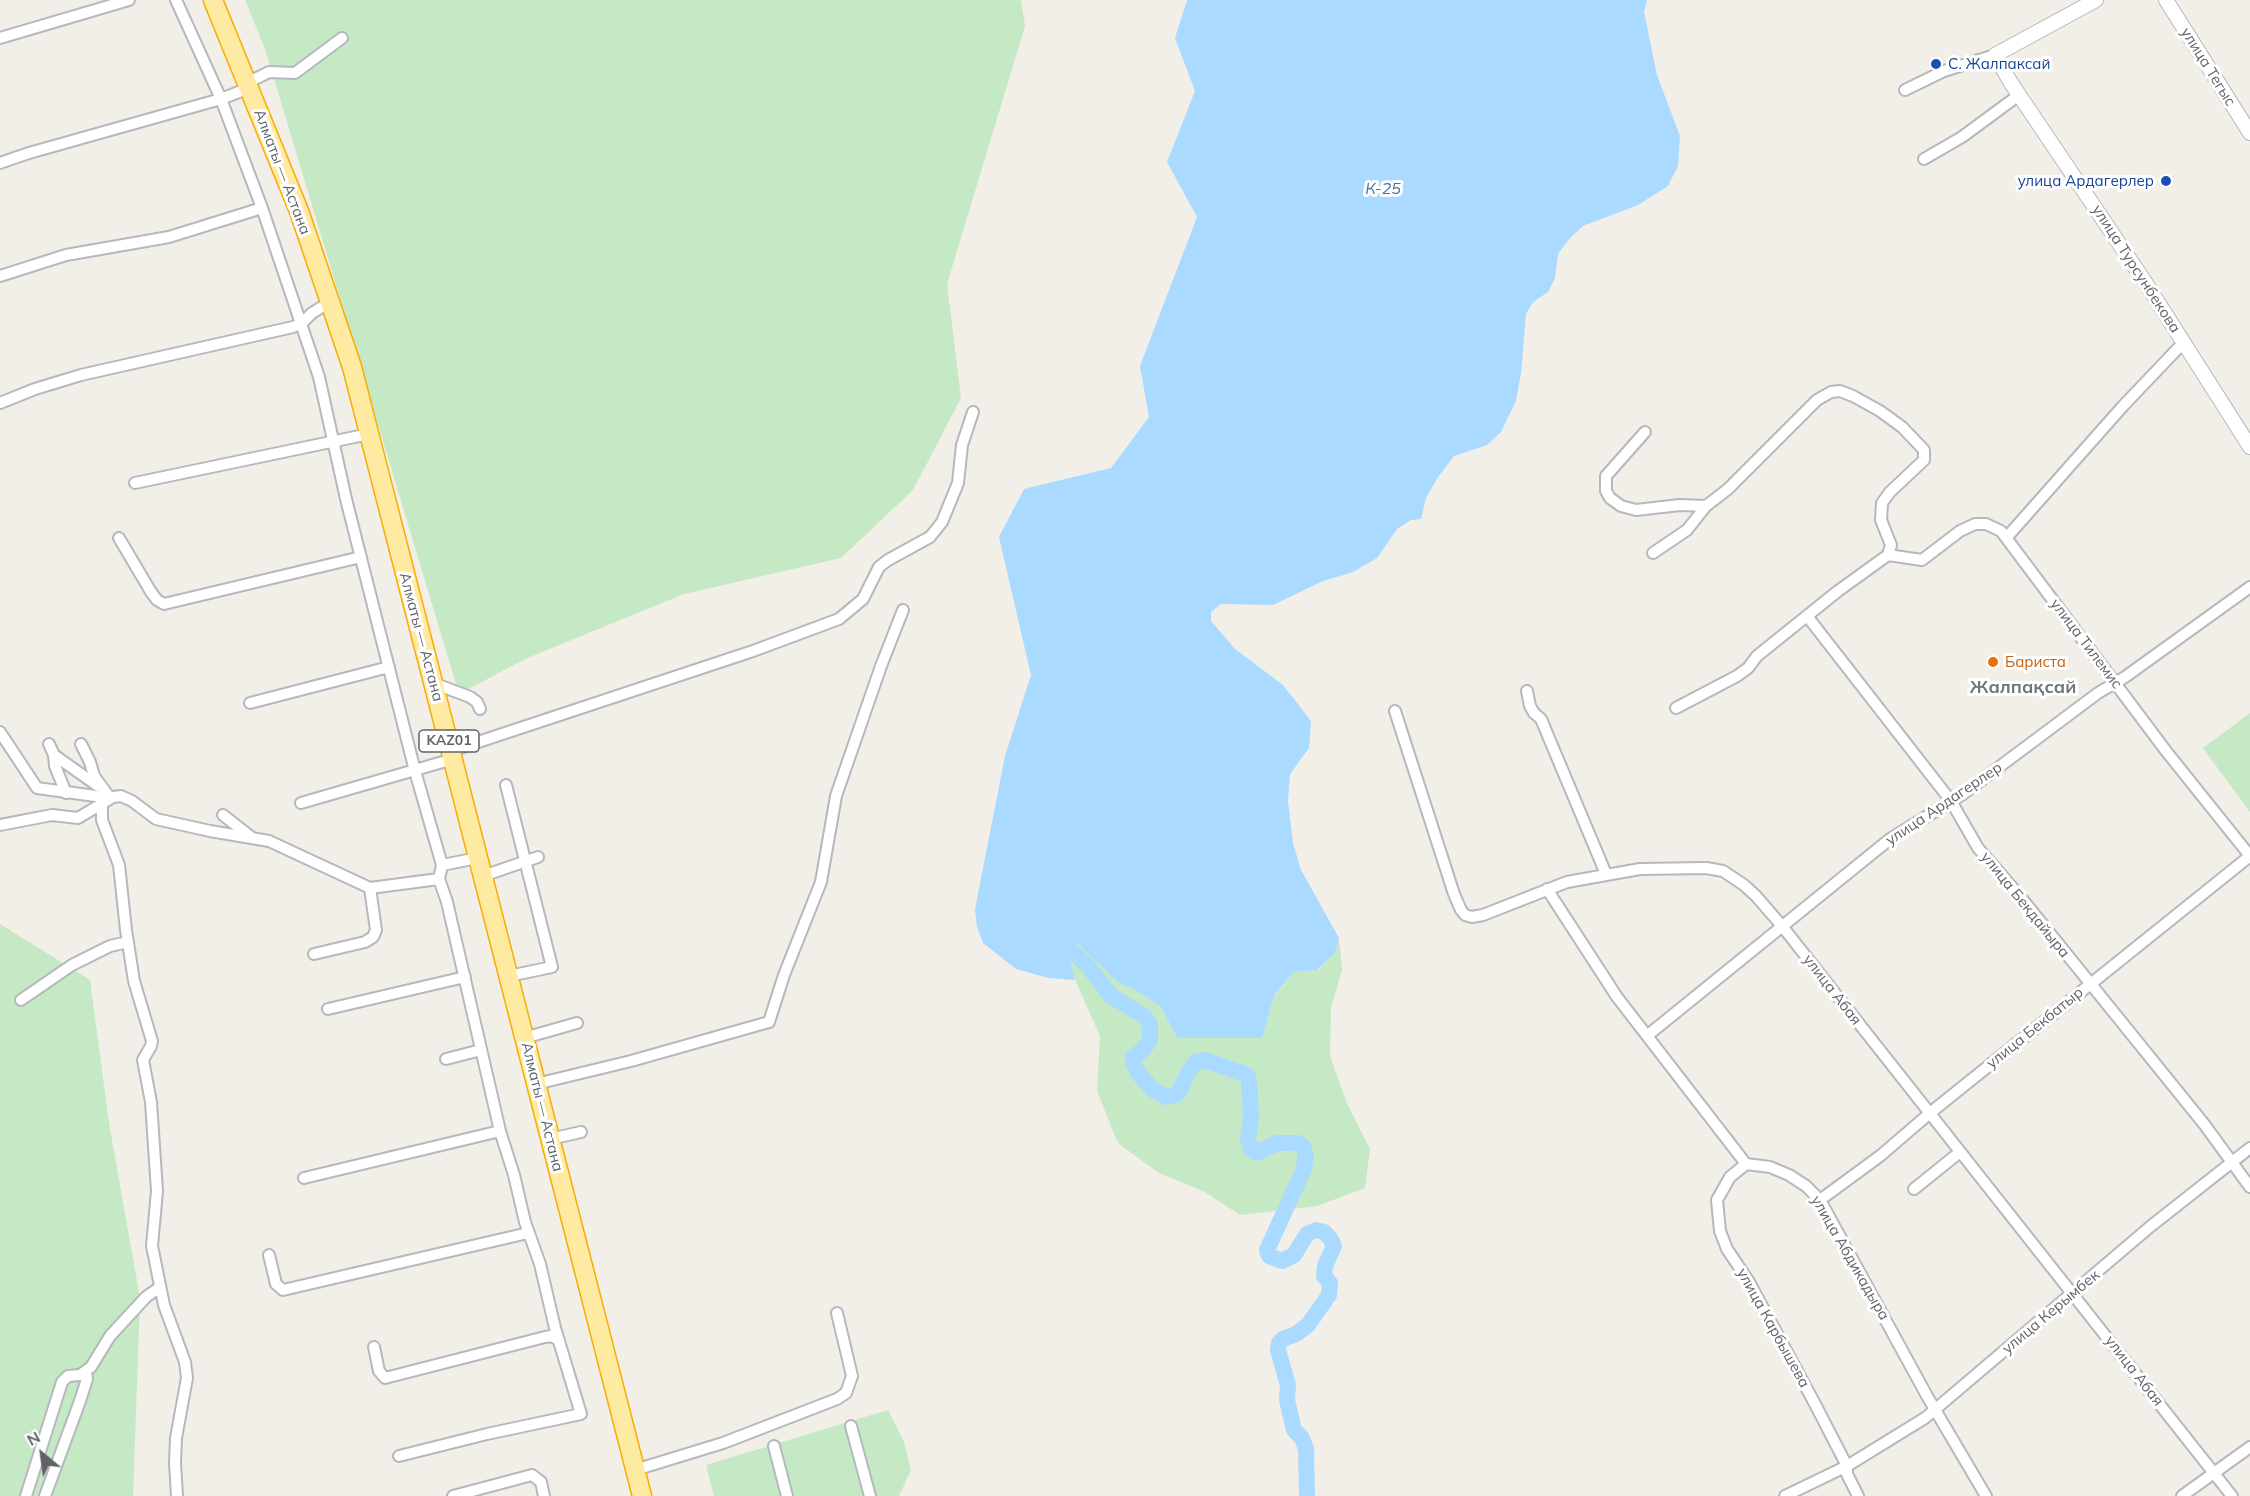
<!DOCTYPE html>
<html>
<head>
<meta charset="utf-8">
<style>
  body { margin:0 }
  #map { position:relative; width:2250px; height:1496px; overflow:hidden; background:#f1efe8; font-family:Mulish,sans-serif }
  canvas { display:block }
  .north { position:absolute; left:12px; top:1424px; width:60px; height:60px; -webkit-text-stroke:4px #fff; paint-order:stroke; rotate:331deg; font-size:16px; font-weight:700; line-height:24px; text-align:center; color:#5f6368 }
  .north::after { content:''; display:block; margin:auto; width:21px; height:27px; background:#5f6368; clip-path:polygon(50% 0,100% 100%,50% 72%,0 100%) }
</style>
</head>
<body>
<div id="map">
<canvas width="2250" height="1496"></canvas>
<div class="north">N</div>
</div>
<script>
const context = document.querySelector('canvas').getContext('2d');
context.lineJoin = 'round';
function paint(path, color) {
  context.fillStyle = color;
  context.fill(path, 'evenodd');
}
function toPath(rows) {
  const path = new Path2D();
  for (const r of rows) {
    path.moveTo(r[0], r[1]);
    for (let i = 2; i < r.length; i += 2) path.lineTo(r[i], r[i + 1]);
  }
  return path;
}
function strokePath(path, color, width, dash) {
  context.strokeStyle = color;
  context.lineWidth = width;
  context.lineCap = dash ? 'butt' : 'round';
  context.setLineDash(dash || []);
  context.stroke(path);
}
function label(font, color, halo, rows, align = 'center') {
  context.font = font + ' Mulish,sans-serif';
  context.lineWidth = 6;
  context.setLineDash([]);
  context.textBaseline = 'middle';
  context.strokeStyle = halo;
  context.fillStyle = color;
  for (const [text, x, y, turn = 0] of rows) {
    context.save();
    context.translate(x, y);
    context.rotate((+turn || 0) * Math.PI / 180);
    context.textAlign = isNaN(turn) ? turn : align;
    if (halo) context.strokeText(text, 0, 0);
    context.fillText(text, 0, 0);
    context.restore();
  }
}
const green = toPath([
  [245,0,1021,0,1025,26,947,284,961,398,913,490,841,558,684,594,525,659,459,694,265,49],
  [2250,713,2250,812,2203,748],
  [0,924,90,980,109,1123,140,1298,133,1496,0,1496],
  [1063,929,1117,982,1137,991,1160,1006,1179,1038,1262,1038,1275,995,1294,972,1318,970,1335,953,1339,938,1342,970,1331,1008,1330,1056,1346,1101,1370,1149,1365,1188,1317,1206,1240,1215,1205,1192,1159,1173,1118,1143,1097,1091,1100,1036,1075,980],
  [888,1410,904,1442,911,1470,899,1496,714,1496,706,1465]
]);
const water = toPath([
  [1187,0,1647,0,1644,12,1657,75,1680,136,1678,166,1668,186,1638,205,1583,226,1569,239,1558,254,1555,278,1548,292,1533,302,1526,314,1521,373,1516,401,1501,432,1487,445,1454,456,1438,477,1426,498,1421,519,1411,520,1397,529,1377,558,1353,572,1323,581,1273,605,1221,604,1211,612,1211,621,1235,649,1283,685,1311,721,1309,748,1290,774,1288,801,1293,843,1301,870,1339,938,1335,953,1317,970,1294,972,1275,994,1262,1038,1178,1038,1160,1006,1137,991,1117,982,1064,930,1075,980,1049,978,1016,969,983,943,977,927,975,909,1005,756,1031,675,999,537,1024,489,1111,468,1149,417,1140,366,1197,217,1167,162,1195,91,1175,38]
]);
const river = toPath([
  [1058,907,1070,949,1088,966,1111,996,1144,1016,1150,1024,1150,1040,1143,1050,1133,1057,1134,1065,1139,1074,1153,1090,1167,1097,1175,1095,1181,1089,1188,1072,1196,1062,1205,1060,1247,1075,1249,1080,1251,1118,1248,1138,1251,1149,1257,1153,1277,1143,1298,1143,1304,1148,1306,1157,1303,1171,1267,1250,1269,1256,1282,1261,1294,1255,1307,1234,1316,1230,1324,1232,1330,1238,1334,1246,1325,1266,1324,1276,1330,1283,1329,1295,1308,1325,1296,1334,1283,1339,1279,1343,1278,1350,1288,1385,1287,1400,1291,1417,1294,1430,1302,1438,1306,1449,1307,1496]
]);
const minor = toPath([
  [176,0,221,99,262,208,319,377,346,499,415,771,442,865,439,879,447,902,500,1131,514,1175,525,1222,540,1264,555,1328,581,1414,487,1434,399,1456],
  [0,38,129,0],
  [247,83,269,72,295,73,342,38],
  [1905,90,1944,71,1995,55],
  [1924,159,1962,137,2019,95],
  [0,163,29,153,221,99,249,88],
  [0,276,66,255,169,237,262,208],
  [0,403,35,389,81,375,293,327,302,323,312,313,330,302],
  [1645,432,1606,476,1606,491,1610,498,1621,506,1636,510,1680,505,1706,506],
  [135,483,369,434],
  [2007,537,2123,406,2184,342],
  [119,538,151,592,157,600,164,604,361,557],
  [1653,553,1687,530,1706,506,1728,489,1817,400,1831,392,1840,391,1853,396,1880,411,1902,427,1924,450,1924,460,1890,492,1882,503,1881,520,1891,545,1888,555,1838,591,1757,656,1748,668,1737,676,1676,708],
  [1888,555,1922,560,1960,531,1975,524,1986,524,2001,531,2166,751,2250,856],
  [1807,616,1951,801,1978,848,2018,894,2204,1124,2250,1187],
  [433,683,470,697,477,702,480,709],
  [1527,691,1530,706,1534,713,1541,719,1606,874],
  [250,703,389,667],
  [1395,711,1454,894,1461,910,1465,915,1472,917,1483,915,1567,882,1640,869,1706,868,1723,871,1744,885,1756,896,1782,926,2232,1496],
  [0,732,37,788,110,798],
  [49,744,54,755,55,766,66,793],
  [81,744,90,762,94,776,110,798],
  [451,751,753,651,839,619,863,599,879,567,888,560,930,537,942,522,958,483,962,445,973,412],
  [54,755,98,786],
  [506,785,552,967,509,976],
  [102,803,102,820,119,865,126,930,134,981,152,1041,151,1046,143,1060,151,1102,157,1191,152,1246,164,1305,185,1362,187,1378,176,1438,175,1463,177,1496],
  [301,803,453,759],
  [223,815,251,837],
  [0,825,52,815,78,818,113,797,121,796,132,801,156,819,210,831,269,841,370,888,439,879],
  [442,865,478,858],
  [483,876,538,857],
  [1547,889,1617,997,1746,1164,1770,1167,1789,1175,1806,1186,1820,1200,1927,1396,1986,1496],
  [314,954,365,942,373,937,376,930,370,888],
  [21,1000,72,965,110,946,128,942],
  [328,1009,465,977],
  [1648,1035,1890,839,1963,794,2098,693,2125,677,2250,587],
  [524,1038,577,1023],
  [446,1059,481,1050],
  [536,1084,631,1061,769,1022,784,975,821,882,836,796,881,666,903,610],
  [550,1139,581,1132],
  [1746,1164,1730,1177,1717,1200,1720,1231,1727,1249,1749,1282,1815,1404,1847,1466,1847,1474,1858,1496],
  [304,1178,500,1131],
  [1914,1189,1960,1152],
  [1820,1200,1880,1156,1930,1113,2250,856],
  [269,1255,276,1284,283,1290,528,1233],
  [374,1347,379,1371,385,1378,545,1337,551,1336,559,1340],
  [851,1426,870,1496],
  [774,1446,787,1496],
  [635,1470,723,1443,837,1399,846,1393,852,1376,837,1313],
  [26,1496,62,1382,68,1376,80,1375,91,1367,110,1336,146,1297,160,1287],
  [45,1496,80,1401,87,1379,86,1372],
  [453,1496,532,1475,541,1482,544,1496],
  [1785,1496,1847,1466,1925,1418,2151,1226,2250,1148],
  [2182,1496,2250,1447]
]);
const tertiary = toPath([
  [2096,0,1995,55,2011,83,2147,285,2250,447],
  [2166,0,2250,133]
]);
const trunk = toPath([
  [213,0,299,211,352,367,642,1496]
]);
const markers = [
  [1936,64,6,"#1a4fb4"],
  [2166,181,6,"#1a4fb4"],
  [1993,662,6,"#e8710a"]
];
const shields = [
  [449,741,60]
];
const shieldNames = [
  ["KАZ01",449,741]
];
const transitNames = [
  ["С. Жалпаксай",1948,64],
  ["улица Ардагерлер",2154,181,"right"]
];
const streetNames = [
  ["улица Тегыс",2208,67,58],
  ["Алматы — Астана",282,172,69],
  ["улица Турсунбекова",2136,269,57],
  ["Алматы — Астана",421,637,75],
  ["улица Тилемис",2086,644,53],
  ["улица Ардагерлер",1944,804,-34],
  ["улица Бекдайыра",2025,905,51],
  ["улица Абая",1832,990,52],
  ["улица Бекбатыр",2035,1028,-39],
  ["Алматы — Астана",542,1107,76],
  ["улица Абдикадыра",1850,1258,60],
  ["улица Керымбек",2051,1312,-40],
  ["улица Карбышева",1773,1328,61],
  ["улица Абая",2134,1371,52]
];
const foodNames = [
  ["Бариста",2005,662]
];
const waterNames = [
  ["К-25",1383,189]
];
const quarterNames = [
  ["Жалпақсай",2023,688]
];
paint(green, '#c5e8c5');
paint(water, '#aadaff');
strokePath(river, '#aadaff', 16);
strokePath(minor, '#b5b8bc', 14);
strokePath(tertiary, '#b5b8bc', 16);
strokePath(trunk, '#f9ab00', 21);
strokePath(minor, '#fff', 10);
strokePath(tertiary, '#fff', 14);
strokePath(trunk, '#feeaa1', 18);
for (const [x, y, r, color] of markers) {
  const dot = new Path2D();
  dot.arc(x, y, r, 0, 2 * Math.PI);
  context.fillStyle = color;
  context.fill(dot);
  strokePath(dot, '#fff', 2);
}
for (const [x, y, w] of shields) {
  const box = new Path2D();
  box.roundRect(x - w / 2, y - 11, w, 22, 4.5);
  context.fillStyle = '#fff';
  context.fill(box);
  strokePath(box, '#5f6368', 1.5);
}
label('bold 14px', '#5f6368', null, shieldNames);
label('15px', '#164399', '#fff', transitNames, 'left');
label('15px', '#5f6368', '#fff', streetNames);
label('15px', '#c56008', '#fff', foodNames, 'left');
label('italic 16px', '#4174aa', '#fff', waterNames);
label('bold 18px', '#70757a', '#fff', quarterNames);
</script>
</body>
</html>
